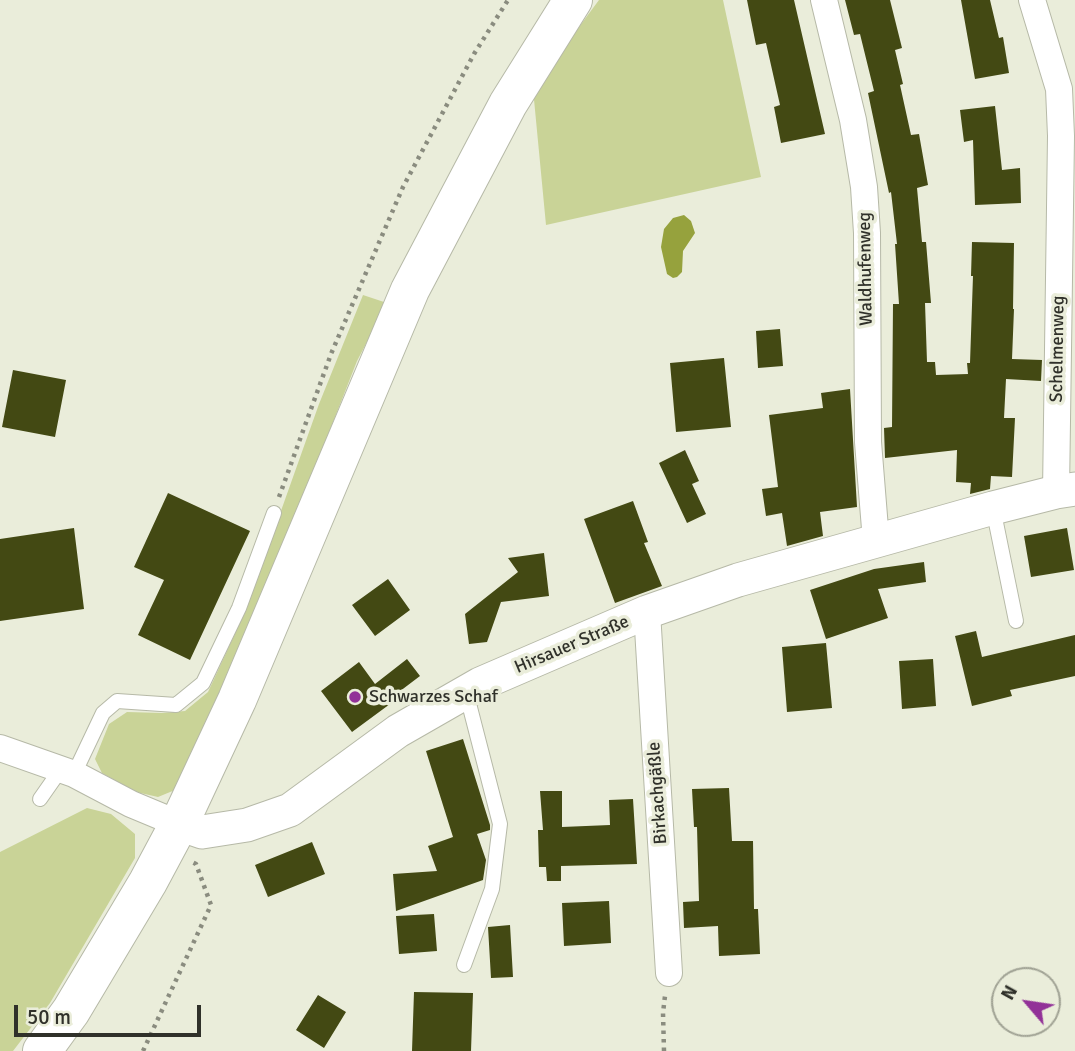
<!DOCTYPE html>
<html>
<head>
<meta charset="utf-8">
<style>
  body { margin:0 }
  #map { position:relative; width:1075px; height:1051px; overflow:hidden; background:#eaedda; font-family:Signika,sans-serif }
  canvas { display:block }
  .north { position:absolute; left:991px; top:967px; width:70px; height:70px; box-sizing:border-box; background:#eaedda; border:2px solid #a0a294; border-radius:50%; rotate:299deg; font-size:19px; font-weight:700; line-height:28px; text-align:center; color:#30312a }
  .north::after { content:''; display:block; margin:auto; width:24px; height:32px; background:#923198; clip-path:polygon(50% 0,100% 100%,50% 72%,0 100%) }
  .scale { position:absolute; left:14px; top:1005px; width:187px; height:32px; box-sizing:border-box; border:4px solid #30312a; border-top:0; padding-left:9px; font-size:21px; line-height:24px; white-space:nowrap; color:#30312a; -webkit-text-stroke:5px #eaedda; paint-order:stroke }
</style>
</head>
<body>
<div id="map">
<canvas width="1075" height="1051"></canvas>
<div class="north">N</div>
<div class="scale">50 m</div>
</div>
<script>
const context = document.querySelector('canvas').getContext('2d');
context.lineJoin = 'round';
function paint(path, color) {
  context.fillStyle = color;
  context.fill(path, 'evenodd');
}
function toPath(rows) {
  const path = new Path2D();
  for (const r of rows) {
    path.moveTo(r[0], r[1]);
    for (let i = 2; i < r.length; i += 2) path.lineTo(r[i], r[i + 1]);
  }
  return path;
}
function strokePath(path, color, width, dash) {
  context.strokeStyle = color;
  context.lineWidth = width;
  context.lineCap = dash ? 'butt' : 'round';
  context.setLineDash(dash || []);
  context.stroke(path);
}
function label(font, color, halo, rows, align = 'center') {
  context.font = font + ' Signika,sans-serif';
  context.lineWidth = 7;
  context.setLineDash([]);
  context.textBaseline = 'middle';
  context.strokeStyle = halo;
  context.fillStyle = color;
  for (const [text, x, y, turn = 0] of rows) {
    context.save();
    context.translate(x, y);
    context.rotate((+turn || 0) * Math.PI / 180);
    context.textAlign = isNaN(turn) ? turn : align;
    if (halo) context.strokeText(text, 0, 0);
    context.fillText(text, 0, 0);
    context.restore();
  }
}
const green = toPath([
  [599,0,723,0,761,177,546,225,533,89],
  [363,295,387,303,357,361,241,657,175,790,158,797,136,792,102,773,95,759,109,724,127,712,162,713,185,711,208,692,245,612,319,404],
  [87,808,111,814,135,834,135,858,50,1003,13,1051,0,1051,0,852]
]);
const water = toPath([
  [684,215,691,221,695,233,683,251,682,272,677,277,673,278,667,274,661,247,664,229,673,218]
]);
const building = toPath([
  [747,0,794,0,825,134,781,143,774,107,780,105,766,43,756,45],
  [845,0,890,0,902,48,895,50,903,84,900,85,911,135,919,134,928,185,917,188,922,242,926,242,931,303,925,303,927,362,935,362,936,375,968,374,967,363,970,363,973,276,971,276,972,242,1014,243,1013,309,1014,309,1012,359,1042,360,1041,381,1006,379,1004,418,1015,418,1012,477,991,476,990,489,970,494,971,483,956,482,957,450,885,458,884,428,892,427,893,304,899,304,895,244,897,244,891,192,889,193,868,93,874,91,860,34,854,35],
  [961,0,990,0,999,38,1003,37,1009,73,975,79],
  [995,106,1002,170,1020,168,1021,203,975,205,973,140,964,142,960,110],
  [780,329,783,366,758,368,756,331],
  [724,358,731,427,676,432,670,363],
  [13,370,66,380,55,437,2,427],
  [850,389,857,507,820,512,823,536,787,546,782,513,766,516,762,489,778,487,769,415,823,408,821,393],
  [685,450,699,481,692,484,706,514,687,523,659,463],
  [168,493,250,531,190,660,138,635,164,580,134,567],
  [633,501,648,542,644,543,662,586,615,603,584,519],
  [74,528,84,609,0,621,0,539],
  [1067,528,1074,570,1031,577,1024,536],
  [544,553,549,596,501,602,487,642,469,644,465,614,518,572,508,558],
  [924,562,926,582,878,589,888,618,826,639,810,590,874,569],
  [388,579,410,610,375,636,352,605],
  [976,631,982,657,1075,635,1075,676,1010,690,1012,696,972,706,955,636],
  [826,643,832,708,787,712,782,647],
  [407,659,420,676,387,701,390,704,352,732,321,691,359,662,375,684],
  [933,659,936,706,902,709,899,661],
  [463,739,490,825,490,830,477,834,486,860,483,880,396,911,393,874,437,871,428,846,453,837,426,751],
  [729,788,732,841,753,841,754,909,758,909,760,954,719,956,718,926,684,928,683,902,699,901,697,827,694,827,692,789],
  [540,791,562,791,562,827,610,825,609,800,633,799,637,864,561,866,561,881,547,881,546,867,539,867,538,830,543,830],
  [312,842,325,874,268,897,255,865],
  [609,901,611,943,564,946,562,903],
  [434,914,437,951,399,954,396,916],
  [510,925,513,977,491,978,488,927],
  [414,992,473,993,471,1051,412,1051],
  [318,995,346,1012,324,1048,296,1030]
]);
const path = toPath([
  [279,497,331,354,403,187,474,54,508,0],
  [143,1051,211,905,196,864,192,862],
  [664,1051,663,1013,665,996]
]);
const service = toPath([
  [993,508,1016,621],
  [74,774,103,713,117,701,176,705,203,683,239,608,274,513],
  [40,799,61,769],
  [464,965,492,889,500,824,466,692]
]);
const minor = toPath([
  [824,0,853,120,864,187,867,233,868,442,876,541],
  [1032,0,1059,89,1061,136,1056,492],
  [647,612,669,973],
  [0,748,74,774,131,804,179,824]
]);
const tertiary = toPath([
  [179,824,202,832,247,825,290,810,398,731,480,684,647,612,738,580,993,508,1056,492,1075,489]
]);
const secondary = toPath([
  [42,1051,71,1011,148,882,179,824,237,700,410,290,508,104,573,0]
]);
const markers = [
  [355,697,7,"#923198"]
];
const streetNames = [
  ["Waldhufenweg",866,269,-91],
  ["Schelmenweg",1058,349,-89],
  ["Hirsauer Straße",572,645,-23],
  ["Birkachgäßle",658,793,-94]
];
const poiNames = [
  ["Schwarzes Schaf",369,697]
];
paint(green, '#c9d397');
paint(water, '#96a23d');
paint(building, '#434913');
strokePath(service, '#b6b9a7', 16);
strokePath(minor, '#b6b9a7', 28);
strokePath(tertiary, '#b6b9a7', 35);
strokePath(secondary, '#b6b9a7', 40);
strokePath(path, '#8a8c7f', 4.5, [3.5, 5]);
strokePath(service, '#fff', 14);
strokePath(minor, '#fff', 26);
strokePath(tertiary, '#fff', 33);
strokePath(secondary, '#fff', 38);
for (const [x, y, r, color] of markers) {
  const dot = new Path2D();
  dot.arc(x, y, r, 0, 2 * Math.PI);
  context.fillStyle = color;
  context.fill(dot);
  strokePath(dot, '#eaedda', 2.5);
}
label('18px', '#30312a', '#eaedda', streetNames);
label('18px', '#30312a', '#eaedda', poiNames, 'left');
</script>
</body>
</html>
